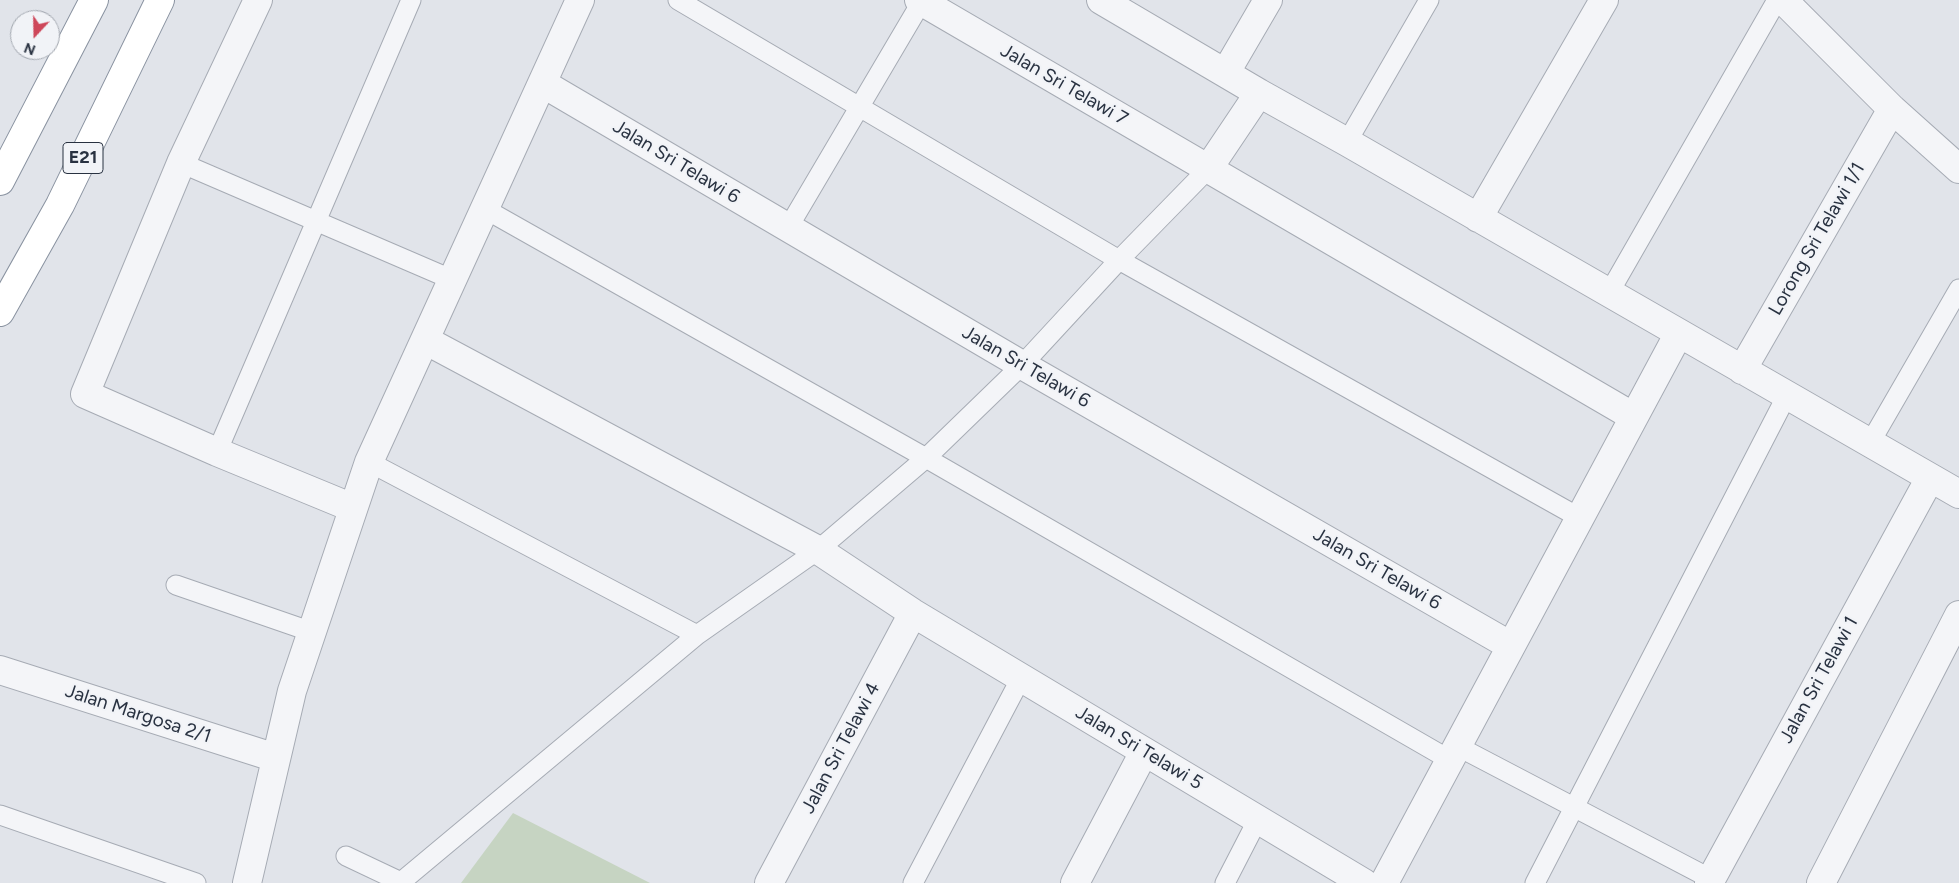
<!DOCTYPE html>
<html>
<head>
<meta charset="utf-8">
<style>
  body { margin:0 }
  #map { position:relative; width:1959px; height:883px; overflow:hidden; background:#e1e4ea; font-family:Figtree,sans-serif }
  canvas { display:block }
  .north { position:absolute; left:10px; top:10px; width:50px; height:50px; box-sizing:border-box; background:#f1f3f7; border:1px solid #a1a6ae; border-radius:50%; rotate:201deg; font-size:14px; font-weight:700; line-height:20px; text-align:center; color:#293241 }
  .north::after { content:''; display:block; margin:auto; width:18px; height:22px; background:#ce475a; clip-path:polygon(50% 0,100% 100%,50% 72%,0 100%) }
</style>
</head>
<body>
<div id="map">
<canvas width="1959" height="883"></canvas>
<div class="north">N</div>
</div>
<script>
const context = document.querySelector('canvas').getContext('2d');
context.lineJoin = 'round';
function paint(path, color) {
  context.fillStyle = color;
  context.fill(path, 'evenodd');
}
function toPath(rows) {
  const path = new Path2D();
  for (const r of rows) {
    path.moveTo(r[0], r[1]);
    for (let i = 2; i < r.length; i += 2) path.lineTo(r[i], r[i + 1]);
  }
  return path;
}
function strokePath(path, color, width, dash) {
  context.strokeStyle = color;
  context.lineWidth = width;
  context.lineCap = dash ? 'butt' : 'round';
  context.setLineDash(dash || []);
  context.stroke(path);
}
function label(font, color, halo, rows, align = 'center') {
  context.font = font + ' Figtree,sans-serif';
  context.lineWidth = 4;
  context.setLineDash([]);
  context.textBaseline = 'middle';
  context.strokeStyle = halo;
  context.fillStyle = color;
  for (const [text, x, y, turn = 0] of rows) {
    context.save();
    context.translate(x, y);
    context.rotate((+turn || 0) * Math.PI / 180);
    context.textAlign = isNaN(turn) ? turn : align;
    if (halo) context.strokeText(text, 0, 0);
    context.fillText(text, 0, 0);
    context.restore();
  }
}
const green = toPath([
  [513,813,650,883,461,883]
]);
const service = toPath([
  [678,0,1119,260,1580,518],
  [1347,142,1429,0],
  [181,163,453,280],
  [485,209,926,458,1450,760],
  [788,228,922,1],
  [1609,293,1777,0],
  [1870,443,1959,289],
  [217,452,411,0],
  [369,462,697,635],
  [176,585,312,632],
  [1457,746,1711,879],
  [0,815,196,883],
  [346,856,401,882,697,635,818,550,926,458,1022,365,1119,260,1208,169],
  [913,883,1021,678],
  [1225,883,1258,819],
  [1535,883,1787,395]
]);
const minor = toPath([
  [258,0,181,163,85,394,217,452,353,508],
  [919,0,1634,417],
  [1101,0,1259,93,1347,142,1959,494],
  [1783,0,1892,109,1959,169],
  [1226,72,1268,0],
  [542,83,1022,365,1511,646],
  [1208,169,1259,93],
  [1478,218,1604,0],
  [425,340,818,550,913,613,1364,883],
  [1742,370,1892,109],
  [0,670,276,758],
  [247,883,292,691,369,462,580,0],
  [769,883,913,613],
  [1075,883,1144,752],
  [1384,883,1679,333],
  [1709,883,1930,478],
  [1821,883,1959,615]
]);
const motorway = toPath([
  [0,181,94,0],
  [0,312,60,205,160,0]
]);
const shields = [
  [83,158,40]
];
const shieldNames = [
  ["E21",83,158]
];
const streetNames = [
  ["Jalan Sri Telawi 7",1064,85,30],
  ["Jalan Sri Telawi 6",676,162,31],
  ["Lorong Sri Telawi 1/1",1817,239,-60],
  ["Jalan Sri Telawi 6",1026,367,30],
  ["Jalan Sri Telawi 6",1377,569,30],
  ["Jalan Sri Telawi 1",1819,680,-61],
  ["Jalan Margosa 2/1",138,714,18],
  ["Jalan Sri Telawi 4",841,748,-62],
  ["Jalan Sri Telawi 5",1139,748,31]
];
paint(green, '#c6d4c2');
strokePath(service, '#a6abb4', 21);
strokePath(minor, '#a6abb4', 30);
strokePath(motorway, '#8992a0', 30);
strokePath(service, '#f4f5f8', 19);
strokePath(minor, '#f4f5f8', 28);
strokePath(motorway, '#fff', 28);
for (const [x, y, w] of shields) {
  const box = new Path2D();
  box.roundRect(x - w / 2, y - 15.5, w, 31, 4);
  context.fillStyle = '#f1f3f7';
  context.fill(box);
  strokePath(box, '#293241', 1);
}
label('bold 18px', '#293241', null, shieldNames);
label('19px', '#293241', '#f1f3f7', streetNames);
</script>
</body>
</html>
